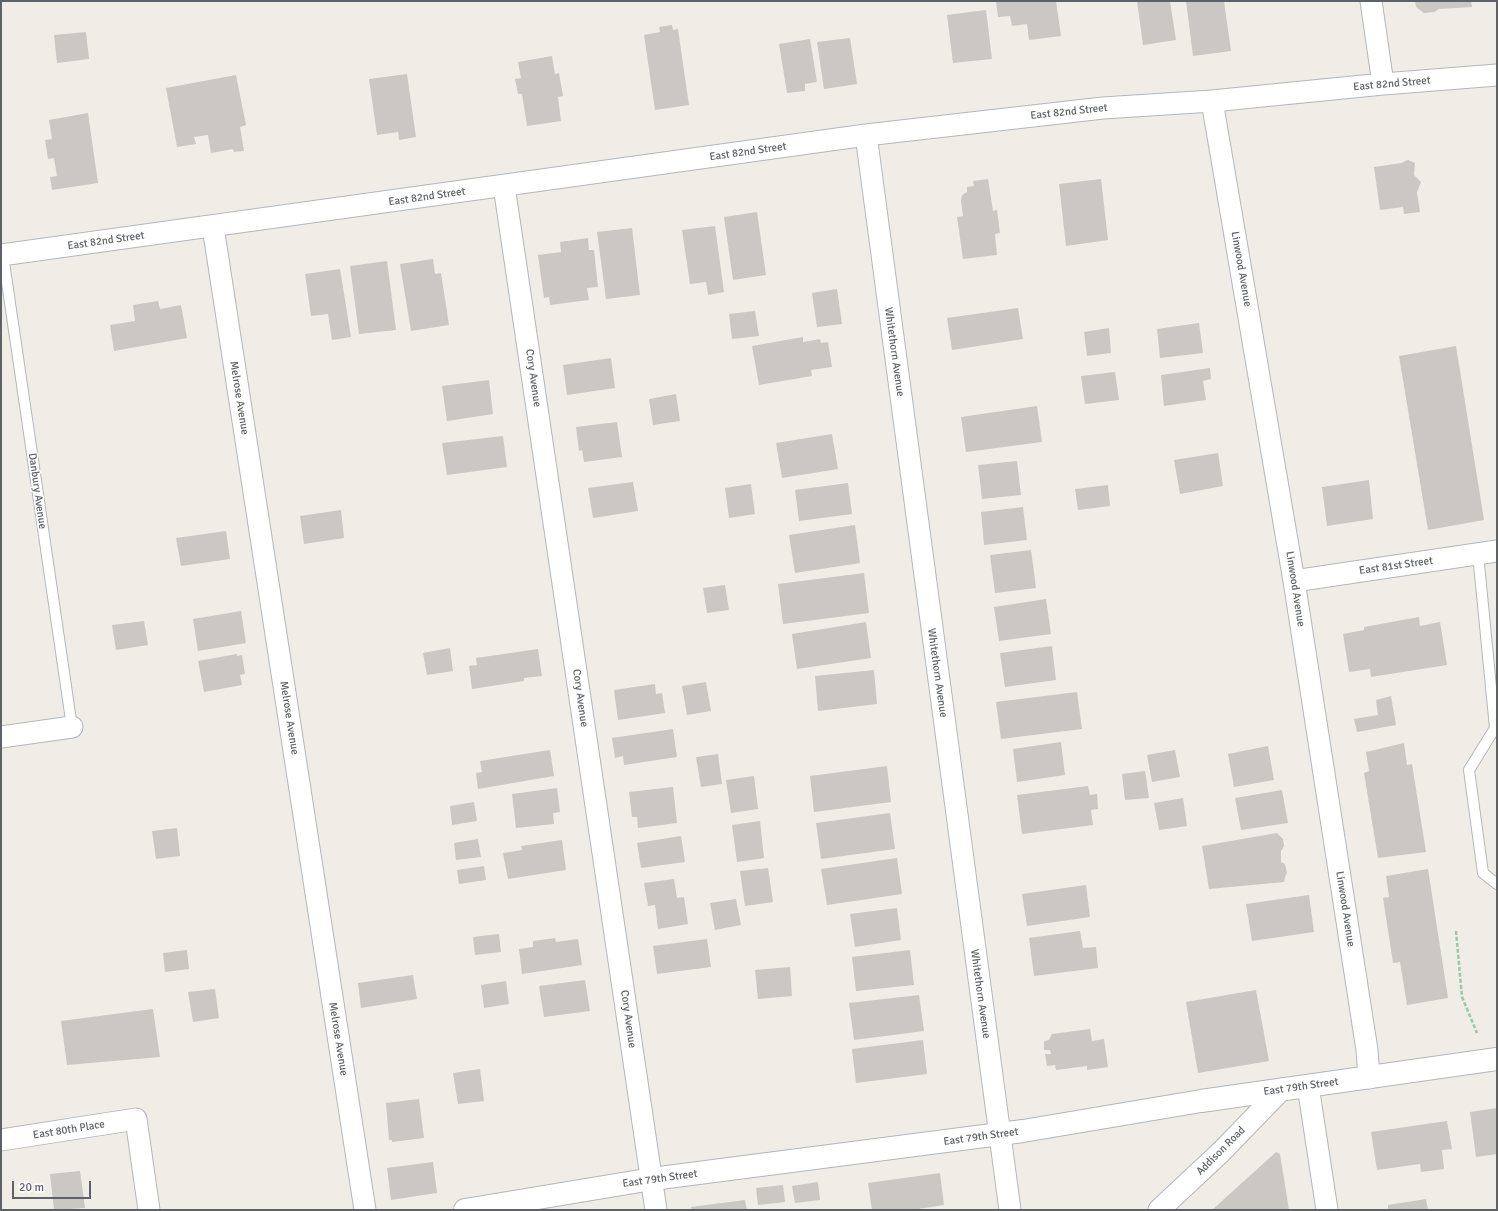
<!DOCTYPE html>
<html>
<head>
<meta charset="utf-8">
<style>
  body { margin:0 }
  #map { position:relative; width:1498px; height:1211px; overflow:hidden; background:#efede6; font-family:Signika,sans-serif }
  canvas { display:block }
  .frame { position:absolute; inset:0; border:2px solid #5e6266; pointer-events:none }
  .scale { position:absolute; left:12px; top:1181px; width:79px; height:18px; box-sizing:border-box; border:2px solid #5e6266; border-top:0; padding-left:5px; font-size:12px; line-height:14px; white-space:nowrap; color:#5e6266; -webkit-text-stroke:3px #fff; paint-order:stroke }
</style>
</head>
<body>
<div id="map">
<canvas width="1498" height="1211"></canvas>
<div class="frame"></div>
<div class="scale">20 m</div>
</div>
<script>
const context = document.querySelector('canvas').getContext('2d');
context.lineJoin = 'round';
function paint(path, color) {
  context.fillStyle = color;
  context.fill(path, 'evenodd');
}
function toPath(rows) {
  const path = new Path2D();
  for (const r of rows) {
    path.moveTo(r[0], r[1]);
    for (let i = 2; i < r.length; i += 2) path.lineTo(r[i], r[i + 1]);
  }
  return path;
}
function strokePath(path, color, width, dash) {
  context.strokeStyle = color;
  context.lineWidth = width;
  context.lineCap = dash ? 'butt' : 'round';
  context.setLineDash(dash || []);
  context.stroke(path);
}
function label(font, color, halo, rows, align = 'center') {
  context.font = font + ' Signika,sans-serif';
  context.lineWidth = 3;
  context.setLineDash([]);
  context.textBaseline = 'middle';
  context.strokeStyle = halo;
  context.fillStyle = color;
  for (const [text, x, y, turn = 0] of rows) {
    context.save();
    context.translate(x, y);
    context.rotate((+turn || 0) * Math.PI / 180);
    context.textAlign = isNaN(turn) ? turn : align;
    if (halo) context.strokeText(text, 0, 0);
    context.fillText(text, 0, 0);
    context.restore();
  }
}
const building = toPath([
  [996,1,1056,1,1061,36,1029,40,1027,24,1012,26,1010,16,998,17],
  [1137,1,1170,1,1176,40,1143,45],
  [1186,1,1224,1,1231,51,1193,56],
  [1415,1,1471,1,1472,7,1439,9,1434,12,1424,13,1416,7],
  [986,10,992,59,953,63,947,15],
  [672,25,673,30,678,29,689,105,655,110,644,35,660,32,659,27],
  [86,32,89,59,57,63,54,35],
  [850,38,857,84,824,89,817,42],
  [810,39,817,82,805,84,805,91,787,93,779,44],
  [552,56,555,74,559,73,563,96,558,97,561,121,527,126,522,94,518,94,515,79,521,78,518,62],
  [407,74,416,137,399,140,398,132,377,135,369,79],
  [236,75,246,125,240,127,244,151,234,152,233,149,211,153,208,135,194,137,196,144,177,147,166,88],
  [88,113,98,183,52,190,50,177,57,176,54,158,48,159,45,140,52,139,49,120],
  [1408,160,1415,163,1414,175,1421,182,1417,192,1420,212,1404,214,1403,207,1380,210,1374,167,1402,163,1405,161],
  [988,179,993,211,997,210,1000,233,995,234,997,255,963,259,957,217,963,216,961,201,962,195,967,192,967,187,974,186,973,181],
  [1101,179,1108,240,1066,246,1059,184],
  [757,212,766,275,733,280,724,217],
  [715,226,724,292,708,295,706,282,690,284,682,230],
  [632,228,640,295,606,299,597,232],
  [588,238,589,250,594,250,598,287,587,288,589,300,550,305,549,297,544,298,538,255,561,252,560,242],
  [433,259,435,274,441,273,449,325,411,331,400,264],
  [387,261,396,330,359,334,350,266],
  [340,269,351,337,332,340,328,314,311,316,305,274],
  [837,289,842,324,817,327,812,293],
  [158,301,160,309,181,305,187,338,114,351,110,325,135,321,133,305],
  [1018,308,1023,339,952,350,947,318],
  [755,311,759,336,732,339,729,314],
  [1199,323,1203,353,1160,358,1157,329],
  [1109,328,1111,353,1087,356,1084,332],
  [803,337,803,342,820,339,821,343,828,342,832,367,811,370,812,376,759,385,752,346],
  [1456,346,1484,520,1428,530,1399,356],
  [611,358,615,388,567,395,563,365],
  [1210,368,1211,379,1203,381,1206,400,1164,406,1161,375],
  [1115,372,1119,400,1085,404,1081,376],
  [489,380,493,414,447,421,442,386],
  [676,394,680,421,653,425,649,399],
  [1037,406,1042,442,966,452,961,417],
  [617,422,622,457,584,462,582,450,579,451,576,427],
  [832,434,838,469,782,478,776,443],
  [503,436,507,467,447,475,442,443],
  [1218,453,1223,486,1180,494,1174,460],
  [1017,461,1021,495,982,499,978,465],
  [1369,480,1373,519,1327,526,1322,487],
  [633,482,638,511,593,518,588,488],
  [848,483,852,514,799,521,795,490],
  [751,484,755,514,729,518,725,488],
  [1108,485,1110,506,1078,510,1075,489],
  [1023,507,1027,540,984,545,981,512],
  [341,510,344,538,304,544,300,516],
  [855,525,860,563,795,573,789,535],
  [226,531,230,559,181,566,176,538],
  [1031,550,1036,588,995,593,990,555],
  [864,573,869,613,783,624,778,584],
  [725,585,729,610,707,613,703,588],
  [1046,599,1051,634,999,641,994,607],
  [241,611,246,643,198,651,193,619],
  [1419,617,1420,626,1440,622,1447,665,1371,677,1370,669,1349,672,1343,634,1364,630,1364,627],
  [144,621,148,645,116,650,112,625],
  [866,622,871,658,797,669,792,634],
  [1052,646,1056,680,1005,687,1000,653],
  [450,648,453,671,427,675,423,653],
  [538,649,542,676,524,678,524,681,472,689,469,666,477,665,476,658],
  [237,654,237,656,242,655,245,674,240,675,242,685,204,692,198,661],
  [874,670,877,704,818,711,815,676],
  [706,682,711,711,687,715,682,686],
  [655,684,656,694,662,693,665,713,618,720,614,690],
  [1077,692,1082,729,1001,739,996,702],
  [1391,696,1396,725,1357,732,1354,719,1378,715,1376,700],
  [673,729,677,757,624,765,623,756,615,758,612,738],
  [1061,742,1065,775,1017,782,1013,749],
  [1404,743,1407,765,1412,764,1426,852,1378,858,1364,773,1369,771,1366,752],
  [1268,746,1274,780,1234,787,1228,754],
  [550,750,554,776,478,789,476,773,482,772,480,761],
  [1175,750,1180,777,1152,782,1147,755],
  [718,754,722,784,701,787,696,757],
  [887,766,891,802,814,812,810,776],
  [1145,771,1149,798,1125,800,1122,774],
  [754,776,758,809,731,813,726,780],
  [1088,786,1090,795,1097,794,1098,809,1091,810,1093,825,1022,834,1017,795],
  [673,787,677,823,638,828,637,817,632,817,629,792],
  [557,788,560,812,553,813,554,824,516,828,512,794],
  [1282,790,1288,823,1241,830,1235,798],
  [1183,798,1187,826,1159,830,1154,803],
  [474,802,477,821,452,825,450,806],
  [890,813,895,849,821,859,816,823],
  [760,821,764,858,737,862,732,825],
  [177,828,180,856,156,859,152,831],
  [1277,833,1283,839,1284,846,1281,851,1281,862,1285,864,1287,873,1285,877,1284,882,1209,889,1202,846],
  [681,836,685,862,641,868,637,843],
  [478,839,481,857,456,860,454,843],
  [562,840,566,870,508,879,503,853,522,850,521,846],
  [897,858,902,894,827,905,821,869],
  [484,866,486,880,459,884,457,870],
  [768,868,773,902,745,906,740,871],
  [1428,869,1448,998,1407,1005,1400,962,1393,963,1383,898,1389,897,1386,876],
  [674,879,677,898,684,897,688,924,658,929,655,905,648,906,644,883],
  [1086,885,1090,917,1027,926,1022,894],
  [1309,895,1314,932,1252,941,1246,904],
  [736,899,741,925,715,930,710,903],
  [897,908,901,940,855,947,850,914],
  [1080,931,1083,948,1096,947,1098,968,1034,976,1029,938],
  [499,934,501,952,475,955,473,937],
  [555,938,556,942,578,939,582,965,522,974,519,949,533,947,533,941],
  [707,939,711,967,657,974,653,946],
  [187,950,189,969,165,972,163,953],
  [910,950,914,985,856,991,852,957],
  [790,967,792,996,758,999,755,970],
  [413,975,417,999,361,1008,358,983],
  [585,980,590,1011,544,1017,539,986],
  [506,981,509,1004,484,1008,481,985],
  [215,989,219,1018,193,1022,188,992],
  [1256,990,1269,1061,1198,1073,1186,1002],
  [919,995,924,1031,854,1040,849,1003],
  [153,1009,160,1057,67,1065,61,1021],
  [1090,1029,1092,1041,1104,1039,1108,1067,1087,1070,1087,1066,1056,1070,1055,1065,1047,1066,1045,1054,1051,1054,1050,1050,1044,1050,1044,1041,1049,1040,1052,1034],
  [923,1040,927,1074,856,1083,852,1049],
  [480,1069,484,1101,458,1104,453,1073],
  [419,1099,424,1138,392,1142,392,1140,389,1140,386,1103],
  [1497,1108,1497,1154,1476,1157,1470,1112],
  [1447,1121,1452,1149,1442,1150,1444,1169,1421,1172,1420,1164,1377,1170,1371,1132],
  [1276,1152,1280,1154,1289,1210,1212,1210],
  [433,1162,437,1193,391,1200,387,1168],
  [80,1171,85,1208,54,1210,50,1174],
  [940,1173,944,1205,912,1210,872,1210,868,1183],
  [818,1182,820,1200,795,1203,792,1186],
  [783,1185,785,1202,758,1205,756,1188],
  [1426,1199,1428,1210,1388,1210,1388,1205],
  [745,1200,747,1210,692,1210,691,1207]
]);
const path = toPath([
  [1456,931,1462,997,1477,1033]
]);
const service = toPath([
  [3,255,72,727],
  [1478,554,1495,728,1469,770,1483,873,1497,884]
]);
const minor = toPath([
  [1371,1,1383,84],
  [1212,101,1294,581,1367,1050,1369,1078],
  [866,135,1010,1210],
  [504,186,656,1210],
  [213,227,365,1210],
  [1,255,866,135,1103,108,1212,101,1383,84,1497,75],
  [1294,581,1497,551],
  [1,737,72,727],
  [1308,1086,1327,1210],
  [1,1140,136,1119,149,1210],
  [1159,1210,1221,1152,1282,1089]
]);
const secondary = toPath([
  [465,1210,652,1179,1023,1131,1201,1101,1497,1059]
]);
const streetNames = [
  ["East 82nd Street",1392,84,-5],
  ["East 82nd Street",1069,112,-6],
  ["East 82nd Street",748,152,-8],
  ["East 82nd Street",427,197,-8],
  ["East 82nd Street",106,241,-8],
  ["Linwood Avenue",1241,269,80],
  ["Whitethorn Avenue",894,352,82],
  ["Cory Avenue",533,378,82],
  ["Melrose Avenue",239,398,81],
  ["Danbury Avenue",37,491,82],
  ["East 81st Street",1396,566,-8],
  ["Linwood Avenue",1295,589,81],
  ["Whitethorn Avenue",937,673,82],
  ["Cory Avenue",580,698,82],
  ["Melrose Avenue",289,718,81],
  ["Linwood Avenue",1345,909,81],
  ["Whitethorn Avenue",980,994,82],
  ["Cory Avenue",628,1019,82],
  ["Melrose Avenue",338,1039,81],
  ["East 79th Street",1301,1087,-8],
  ["East 80th Place",69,1130,-9],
  ["East 79th Street",981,1137,-8],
  ["Addison Road",1221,1151,-45],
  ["East 79th Street",660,1179,-8]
];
paint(building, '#cbc8c3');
strokePath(service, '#b3b7ba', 12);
strokePath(minor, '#b3b7ba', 23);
strokePath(secondary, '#b2b6ba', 24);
strokePath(path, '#9dc7a6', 2.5, [4, 2]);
strokePath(service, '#fff', 10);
strokePath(minor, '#fff', 21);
strokePath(secondary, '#fff', 22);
label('11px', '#5e6266', '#fff', streetNames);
</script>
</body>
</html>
